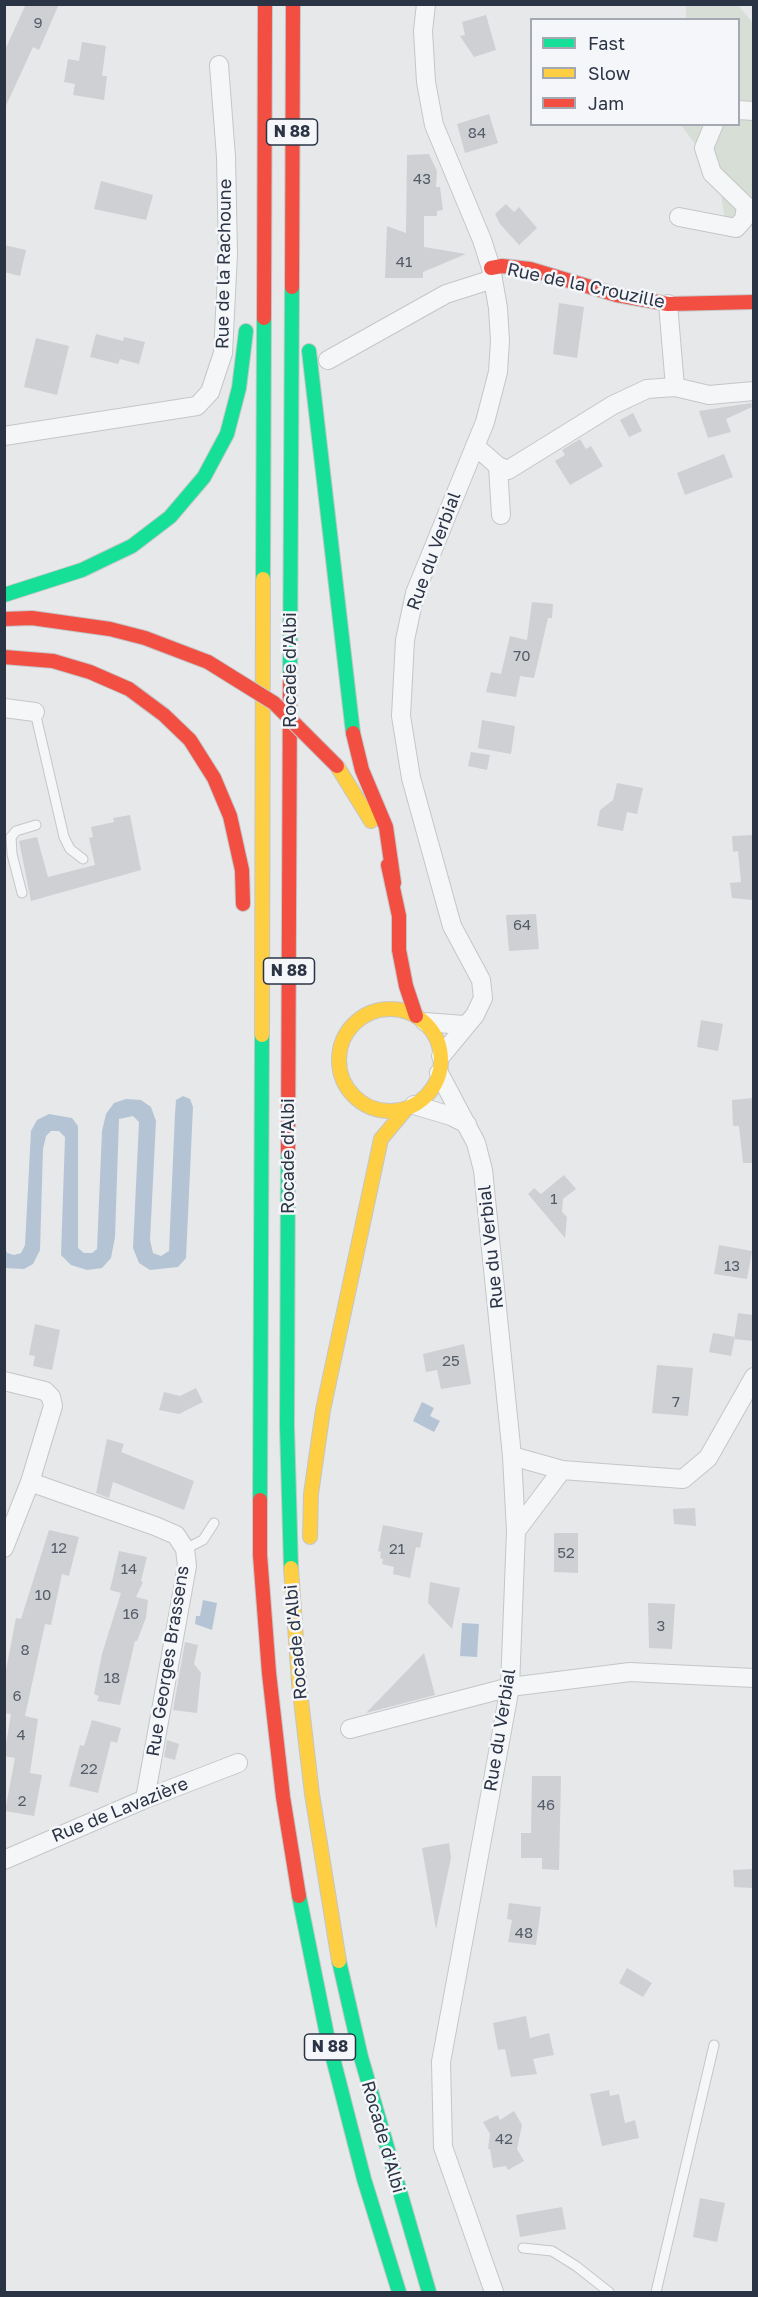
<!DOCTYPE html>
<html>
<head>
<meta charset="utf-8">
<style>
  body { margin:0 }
  #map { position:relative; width:758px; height:2297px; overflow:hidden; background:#e6e8ea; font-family:"Golos Text",sans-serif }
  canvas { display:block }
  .frame { position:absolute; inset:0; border:6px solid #2b3445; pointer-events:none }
  .legend { position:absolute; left:530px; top:18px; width:210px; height:108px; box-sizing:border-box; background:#f4f6f9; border:2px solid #a4a8b1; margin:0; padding:8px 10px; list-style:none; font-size:18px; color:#2b3445 }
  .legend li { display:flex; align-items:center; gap:12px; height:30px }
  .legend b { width:30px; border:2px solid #a4a8b1 }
</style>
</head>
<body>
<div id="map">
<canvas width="758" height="2297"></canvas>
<div class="frame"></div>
<ul class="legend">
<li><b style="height:8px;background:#16e098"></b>Fast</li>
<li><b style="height:8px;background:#ffcf43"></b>Slow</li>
<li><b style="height:8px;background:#f24e42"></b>Jam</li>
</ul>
</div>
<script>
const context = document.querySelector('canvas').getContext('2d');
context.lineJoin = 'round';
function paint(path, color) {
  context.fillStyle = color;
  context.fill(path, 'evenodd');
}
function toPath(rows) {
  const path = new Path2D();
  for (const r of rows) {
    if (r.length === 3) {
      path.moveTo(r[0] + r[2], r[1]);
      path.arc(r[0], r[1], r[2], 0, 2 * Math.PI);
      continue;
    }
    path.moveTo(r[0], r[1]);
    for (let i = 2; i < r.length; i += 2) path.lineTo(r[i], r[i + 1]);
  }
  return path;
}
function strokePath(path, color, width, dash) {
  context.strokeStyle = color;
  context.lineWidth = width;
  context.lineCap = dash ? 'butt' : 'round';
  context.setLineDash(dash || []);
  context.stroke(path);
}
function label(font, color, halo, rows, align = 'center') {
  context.font = font + ' "Golos Text",sans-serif';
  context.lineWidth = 5;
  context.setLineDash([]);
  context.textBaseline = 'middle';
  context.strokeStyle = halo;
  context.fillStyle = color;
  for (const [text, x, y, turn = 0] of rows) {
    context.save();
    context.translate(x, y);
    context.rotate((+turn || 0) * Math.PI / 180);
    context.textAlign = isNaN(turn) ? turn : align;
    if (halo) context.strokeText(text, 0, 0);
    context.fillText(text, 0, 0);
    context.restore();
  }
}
const green = toPath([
  [686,5,738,5,753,23,753,226,725,221,718,175,681,125,738,124,738,20,686,19]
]);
const water = toPath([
  [183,1096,190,1099,193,1107,186,1258,178,1267,150,1270,139,1263,133,1248,139,1122,133,1116,119,1119,115,1237,111,1258,102,1268,87,1270,71,1265,61,1255,65,1137,59,1131,51,1131,46,1136,43,1149,40,1250,33,1264,24,1269,5,1268,5,1247,7,1253,14,1255,21,1253,25,1245,31,1131,37,1120,49,1114,72,1118,78,1126,78,1248,84,1253,92,1253,97,1249,102,1131,106,1114,114,1103,126,1099,141,1100,151,1107,156,1121,150,1240,153,1253,161,1256,169,1251,175,1114,176,1100],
  [422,1402,434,1408,430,1416,440,1421,434,1432,413,1421],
  [203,1600,217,1603,212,1630,195,1624,196,1616,200,1616],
  [462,1623,479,1624,477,1657,460,1656]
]);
const building = toPath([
  [26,4,59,4,39,50,33,47,4,110,4,52],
  [486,15,496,50,474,57,460,36,465,35,462,22],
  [82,42,106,46,102,76,107,76,104,100,73,95,75,84,64,82,68,59,79,61],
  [489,114,498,143,465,153,457,124],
  [429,154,437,171,436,187,440,187,443,210,437,211,437,216,424,216,424,247,466,254,423,272,423,278,385,278,387,226,406,233,407,155],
  [101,181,153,195,146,220,94,209],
  [506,204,514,212,519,207,537,228,519,245,500,224,495,214],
  [4,245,26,250,20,276,4,272],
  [559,303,584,307,577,358,553,354],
  [96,334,123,341,124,337,145,342,139,364,120,359,118,364,90,357],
  [36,338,69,346,57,395,24,387],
  [751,403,752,407,726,419,731,432,708,438,699,411],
  [633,413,642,431,629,437,620,420],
  [580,439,586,449,591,446,603,466,570,485,555,461,565,455,562,450],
  [724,454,733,477,685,495,677,473],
  [532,602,553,604,552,618,548,618,534,678,520,676,516,697,486,692,491,672,501,674,510,636,527,640],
  [482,720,515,726,511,754,478,748],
  [471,752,490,755,487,770,468,766],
  [617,783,643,788,637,814,627,812,623,831,597,826,600,810,613,800],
  [130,815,141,870,31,901,19,841,37,837,48,877,95,865,89,838,93,837,91,827,114,822,113,818],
  [753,835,753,900,732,898,730,883,741,882,738,851,733,852,732,836],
  [536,914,539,949,509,951,506,915],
  [701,1020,723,1024,718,1051,697,1047],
  [753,1098,753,1163,743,1163,739,1126,733,1126,732,1100],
  [564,1175,576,1189,563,1199,562,1212,567,1217,565,1238,528,1194,534,1188,541,1194],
  [719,1245,752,1251,747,1279,714,1274],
  [738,1313,753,1315,753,1341,734,1339],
  [35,1324,60,1330,52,1370,33,1366,35,1356,29,1355],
  [713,1333,735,1337,731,1356,709,1352],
  [464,1344,471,1384,441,1389,437,1370,426,1372,423,1354],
  [657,1365,693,1368,688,1416,652,1413],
  [196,1388,203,1402,179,1414,159,1410,164,1392,180,1396],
  [107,1439,124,1444,121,1452,194,1481,184,1510,113,1482,109,1498,96,1493],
  [695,1508,696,1526,674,1524,673,1509],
  [383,1525,423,1533,420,1548,416,1547,410,1578,393,1574,394,1567,382,1564,383,1559,380,1558,381,1552,378,1551],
  [49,1530,79,1537,69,1576,62,1574,51,1625,45,1624,25,1716,38,1719,30,1773,42,1775,34,1816,5,1811,15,1758,4,1756,11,1714,4,1713,4,1680,16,1618,21,1619],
  [554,1533,578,1533,578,1573,554,1572],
  [119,1551,147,1557,141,1581,143,1582,136,1597,148,1600,146,1618,137,1641,135,1641,120,1705,97,1701,99,1696,94,1694,102,1654,121,1593,110,1590],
  [430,1582,460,1588,452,1629,428,1603],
  [648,1603,675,1604,672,1649,649,1648],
  [185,1642,198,1645,194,1664,201,1673,197,1713,173,1710],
  [424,1653,435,1695,366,1713],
  [92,1720,121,1728,117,1743,111,1741,98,1793,69,1786,80,1745,84,1746],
  [167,1740,179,1744,175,1760,164,1757],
  [532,1776,561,1776,559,1870,542,1869,542,1858,521,1858,521,1833,531,1833],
  [449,1843,451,1858,436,1929,422,1848],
  [753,1869,753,1888,734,1887,733,1870],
  [509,1903,541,1907,536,1945,508,1942,512,1920,507,1919],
  [627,1968,652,1983,643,1997,619,1983],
  [526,2016,530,2038,549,2033,554,2055,533,2059,537,2074,511,2077,505,2049,498,2050,493,2023],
  [609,2090,610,2096,619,2094,625,2123,635,2120,639,2138,602,2146,590,2094],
  [514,2111,522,2125,517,2149,524,2161,508,2170,506,2166,493,2168,490,2149,488,2149,490,2134,483,2122,498,2115,500,2120],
  [700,2198,725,2203,717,2242,693,2237],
  [562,2207,566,2229,520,2237,516,2215]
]);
const lane = toPath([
  [35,712,64,837,70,849,83,859],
  [22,893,12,854,11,837,16,831,36,825],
  [185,1549,203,1540,214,1523],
  [523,2248,552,2251,576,2266,609,2292],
  [656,2292,714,2045]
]);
const street = toPath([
  [426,4,423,31,426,82,434,125,482,240,491,268,498,308,500,341,498,372,485,422,415,593,405,640,401,716,411,778,452,926,481,980,483,998,475,1015,441,1056],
  [738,110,754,111],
  [679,217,736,228,744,219,746,206,712,173,704,148,714,124],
  [668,304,675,387],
  [328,360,446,294,493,279],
  [4,436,197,406,210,392,223,353,228,254,226,157,219,65],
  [475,446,498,466,508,470,613,405,647,389,675,387,709,395,754,391],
  [498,466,501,515],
  [4,708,35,712],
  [425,1022,464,1025],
  [439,1073,476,1143,483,1170,512,1456,516,1531,510,1687,441,2062,443,2147,494,2292],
  [414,1105,451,1116,467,1124],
  [4,1381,45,1391,51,1397,53,1406,30,1482],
  [512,1456,562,1470,683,1479,708,1458,754,1377],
  [516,1531,562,1470],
  [4,1548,30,1482,155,1526,176,1535,185,1549,187,1566,145,1799],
  [350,1729,510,1687,630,1672,754,1678],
  [4,1860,145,1799,238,1763]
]);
const fast = toPath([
  [309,351,353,733],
  [263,579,264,318],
  [4,595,82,570,132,546,170,517,204,477,227,434,239,388,246,331],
  [290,676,292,287],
  [288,1152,287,1426,291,1568],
  [260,1500,262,1035],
  [299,1896,327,2035,364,2179,399,2292],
  [339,1961,361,2057,429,2292]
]);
const slow = toPath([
  [337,766,371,821],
  [390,1060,51],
  [262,1035,263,579],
  [310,1537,311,1494,323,1410,381,1139,407,1108],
  [291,1568,299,1683,312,1794,339,1961]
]);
const jam = toPath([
  [491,268,502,266,530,269,617,295,668,304,754,302],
  [292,287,293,4],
  [264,318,265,4],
  [4,619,32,618,110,629,145,638,208,662],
  [4,657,53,661,90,672,129,689,164,715,190,740,214,778,230,816,242,870,243,904],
  [353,733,362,770,386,827,394,883],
  [388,865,399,916,399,950,406,986,416,1016],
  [288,1152,290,676],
  [260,1500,260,1555,269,1673,283,1797,299,1896]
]);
const jamBridge = toPath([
  [208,662,274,703,337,766]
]);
const numberNames = [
  ["9",38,23],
  ["84",477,133],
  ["43",422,179],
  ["41",404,262],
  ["70",522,656],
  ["64",522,925],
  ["1",554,1199],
  ["13",732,1266],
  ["25",451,1361],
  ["7",676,1402],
  ["12",59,1548],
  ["21",397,1549],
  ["52",566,1553],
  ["14",129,1569],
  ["10",43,1595],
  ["16",131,1614],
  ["3",661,1626],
  ["8",25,1650],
  ["18",112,1678],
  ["6",17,1696],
  ["4",21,1735],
  ["22",89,1769],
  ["2",22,1801],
  ["46",546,1805],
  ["48",524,1933],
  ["42",504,2139]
];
const shields = [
  [292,132,51],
  [289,971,51],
  [330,2047,51]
];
const shieldNames = [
  ["N 88",292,132],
  ["N 88",289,971],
  ["N 88",330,2047]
];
const streetNames = [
  ["Rue de la Rachoune",224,264,-89],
  ["Rue de la Crouzille",586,286,12],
  ["Rue du Verbial",434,551,-70],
  ["Rocade d'Albi",290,670,-90],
  ["Rocade d'Albi",288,1156,-90],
  ["Rue du Verbial",491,1247,-96],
  ["Rocade d'Albi",296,1642,-95],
  ["Rue Georges Brassens",168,1661,-81],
  ["Rue du Verbial",500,1730,-81],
  ["Rue de Lavazière",120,1810,-22],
  ["Rocade d'Albi",383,2137,74]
];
paint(green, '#d6ded6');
paint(water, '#b4c4d5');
paint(building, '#ced0d3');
strokePath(lane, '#c4c6c8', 11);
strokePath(street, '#c4c6c8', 20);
strokePath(fast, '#c4c6c8', 16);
strokePath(slow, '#c4c6c8', 16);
strokePath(jam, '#c4c6c8', 16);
strokePath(lane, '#f5f6f7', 9);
strokePath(street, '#f5f6f7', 18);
strokePath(fast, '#16e098', 14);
strokePath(slow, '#ffcf43', 14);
strokePath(jam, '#f24e42', 14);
strokePath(jamBridge, '#c4c6c8', 16, []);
strokePath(jamBridge, '#f24e42', 14);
label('15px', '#545c69', null, numberNames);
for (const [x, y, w] of shields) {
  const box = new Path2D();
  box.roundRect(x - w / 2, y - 13, w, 26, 4.5);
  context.fillStyle = '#f4f6f9';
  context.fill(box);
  strokePath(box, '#2b3445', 1.5);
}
label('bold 16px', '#2b3445', null, shieldNames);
label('18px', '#2b3445', '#f4f6f9', streetNames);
</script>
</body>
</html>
